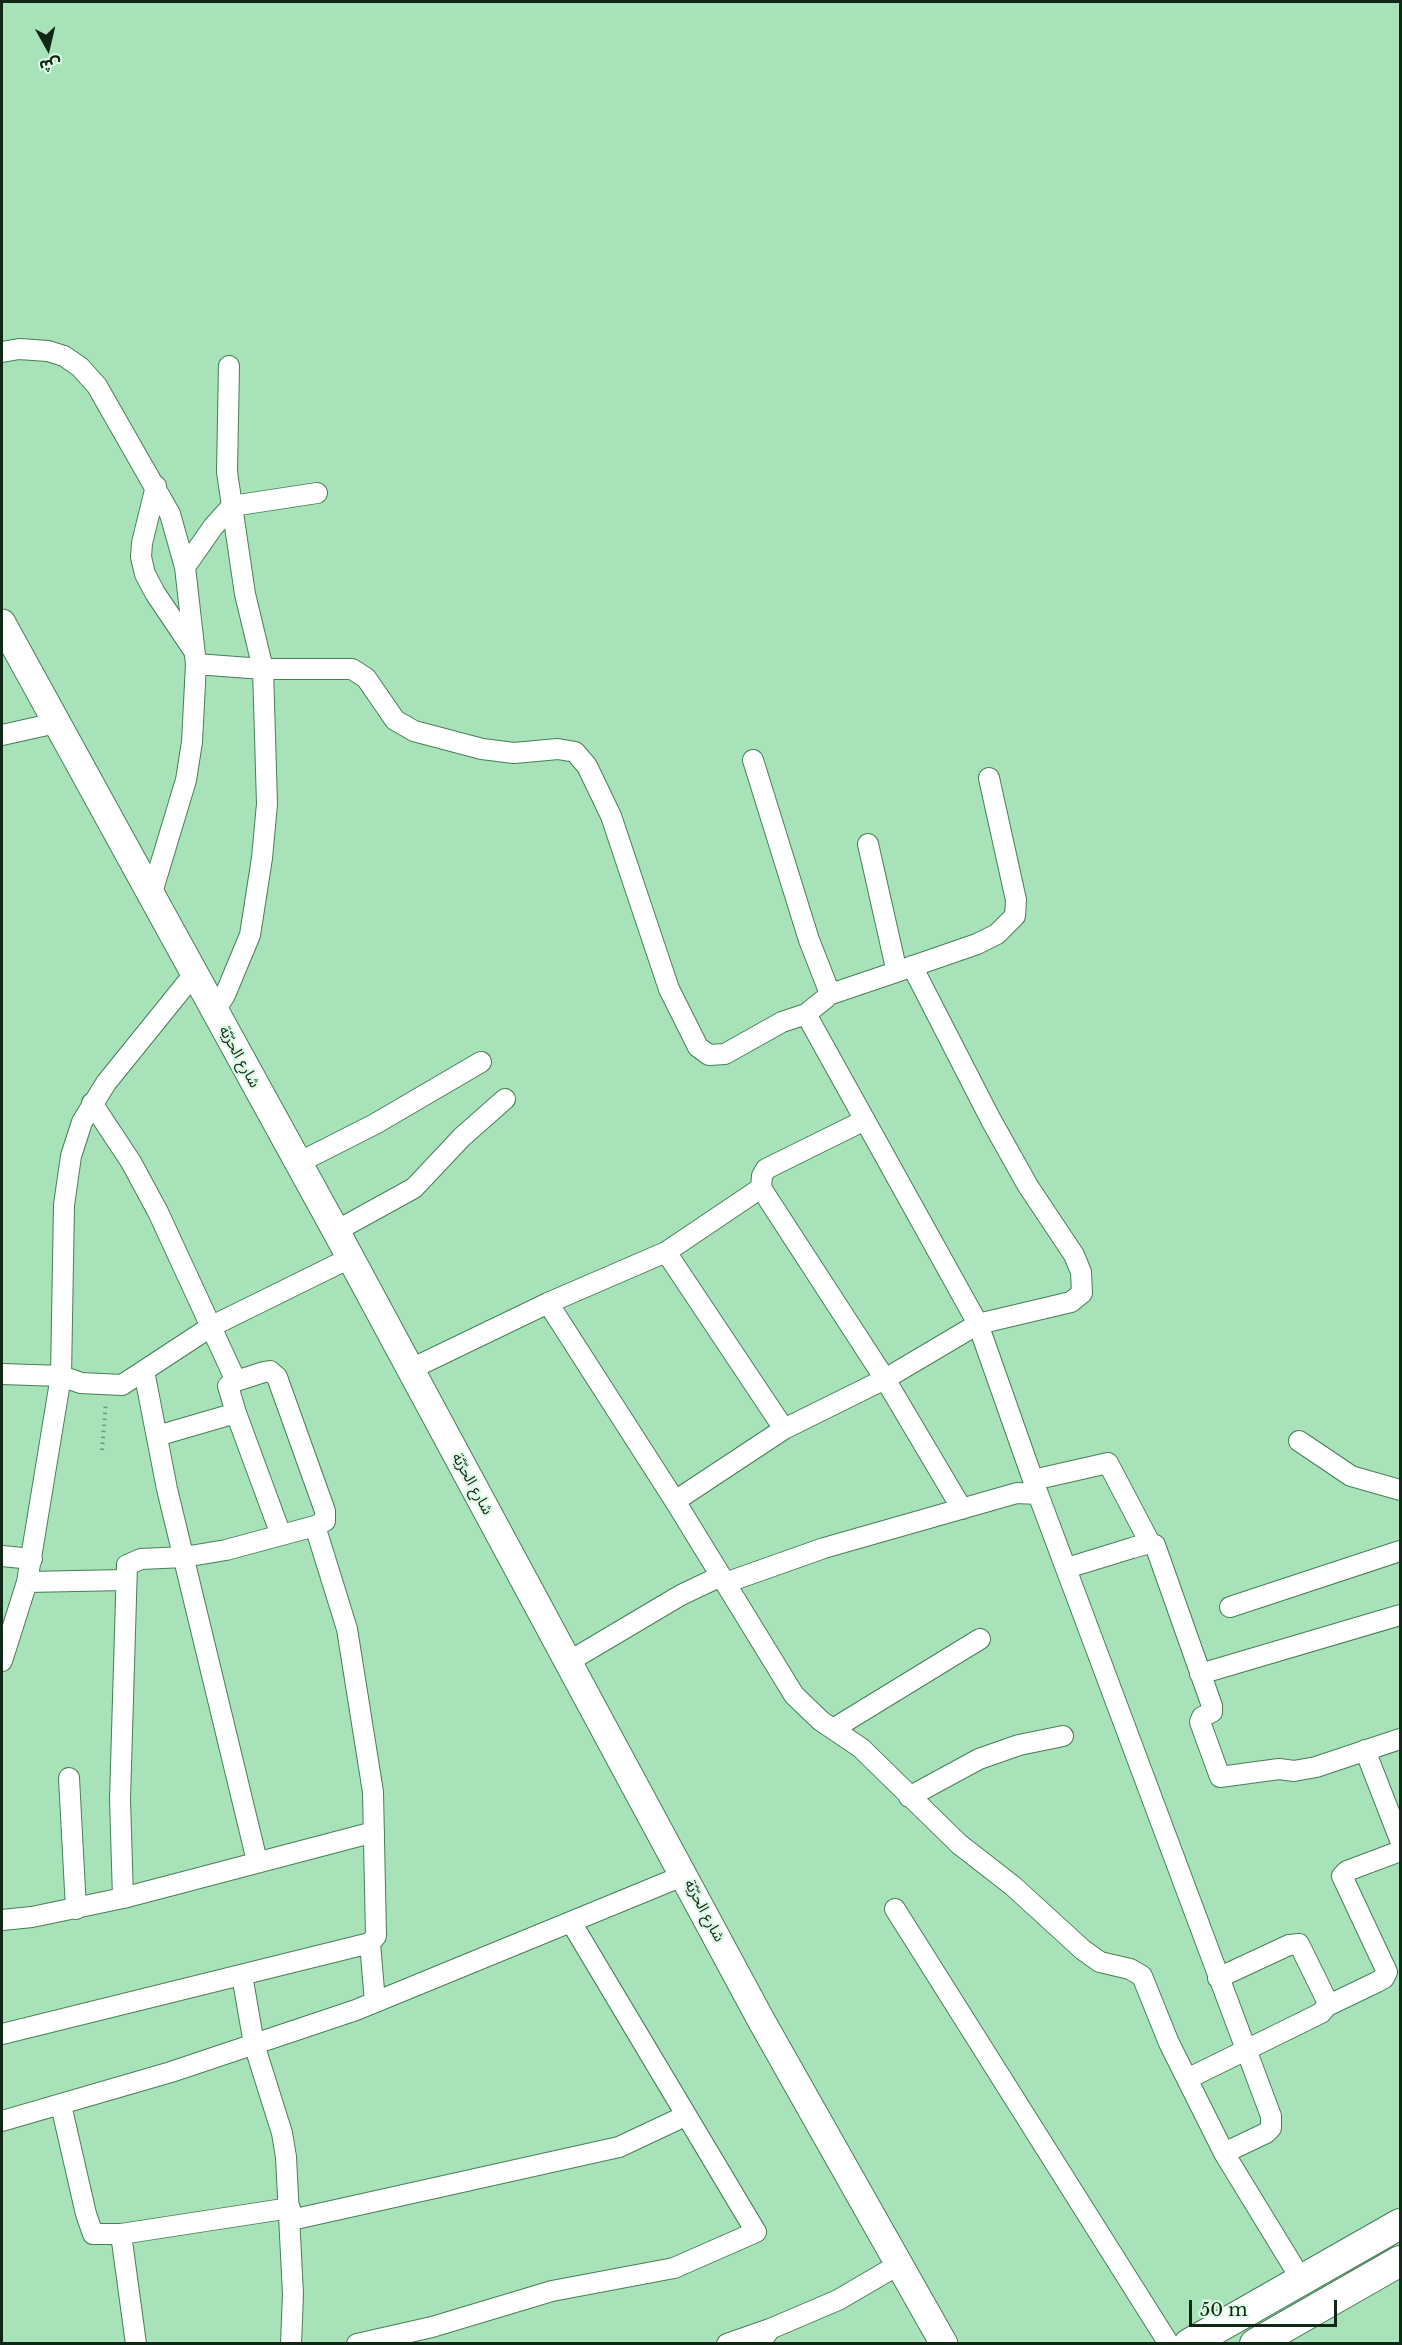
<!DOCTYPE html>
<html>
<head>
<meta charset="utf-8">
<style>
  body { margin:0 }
  #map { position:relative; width:1402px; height:2345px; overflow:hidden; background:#a8e2b8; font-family:"Libre Baskerville","Noto Sans Arabic",serif }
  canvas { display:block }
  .frame { position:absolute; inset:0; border:3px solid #102718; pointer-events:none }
  .north { position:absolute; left:18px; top:18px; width:60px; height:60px; -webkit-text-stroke:4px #defbe5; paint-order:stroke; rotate:172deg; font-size:16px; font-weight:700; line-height:24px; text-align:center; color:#102718 }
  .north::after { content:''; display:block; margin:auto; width:21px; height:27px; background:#102718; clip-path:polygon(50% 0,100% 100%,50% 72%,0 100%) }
  .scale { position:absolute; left:1189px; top:2300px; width:148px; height:27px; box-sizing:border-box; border:3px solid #102718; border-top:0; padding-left:8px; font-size:18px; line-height:21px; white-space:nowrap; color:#102718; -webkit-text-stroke:4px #defbe5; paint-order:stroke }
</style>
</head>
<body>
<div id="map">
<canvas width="1402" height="2345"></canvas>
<div class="frame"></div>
<div class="north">ش</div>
<div class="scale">50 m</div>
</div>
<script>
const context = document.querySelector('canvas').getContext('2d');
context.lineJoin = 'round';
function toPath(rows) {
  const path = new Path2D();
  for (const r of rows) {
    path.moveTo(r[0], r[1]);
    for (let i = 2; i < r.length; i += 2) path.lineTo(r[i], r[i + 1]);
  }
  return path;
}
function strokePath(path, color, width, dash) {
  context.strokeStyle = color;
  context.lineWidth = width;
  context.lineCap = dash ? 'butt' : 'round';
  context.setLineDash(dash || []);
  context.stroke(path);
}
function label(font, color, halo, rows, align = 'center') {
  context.font = font + ' "Libre Baskerville","Noto Sans Arabic",serif';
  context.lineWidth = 4.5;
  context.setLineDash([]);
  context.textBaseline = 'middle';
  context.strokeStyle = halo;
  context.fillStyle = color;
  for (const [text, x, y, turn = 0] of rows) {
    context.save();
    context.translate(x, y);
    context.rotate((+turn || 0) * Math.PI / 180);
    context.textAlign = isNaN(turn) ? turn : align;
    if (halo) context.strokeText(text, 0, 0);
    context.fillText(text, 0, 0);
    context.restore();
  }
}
const path = toPath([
  [102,1450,106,1402]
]);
const street = toPath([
  [2,352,19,349,48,351,64,356,80,367,97,386,170,514,185,567,196,664,192,742,186,780,151,896],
  [156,486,142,543,141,557,145,574,155,593,194,651],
  [185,567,213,527,232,506,317,493],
  [196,664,263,669,352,669,366,678,395,720,414,731,482,749,514,753,558,749,575,752,587,766,611,816,669,989,698,1047,709,1055,725,1054,782,1022,806,1014],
  [2,735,56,723],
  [753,760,809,940,829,991,826,998,806,1014,978,1324,1038,1494],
  [893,973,977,944,997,934,1015,916,1016,900,989,778],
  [828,995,893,973,896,968,868,844],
  [214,1012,225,995,250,935,262,858,267,804,263,669,245,594,227,472,229,366],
  [92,1103,131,1162,158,1212,236,1381,264,1372,270,1371,277,1377,325,1511,325,1521,315,1526,347,1629,373,1792,376,1936,370,1943,375,2002],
  [865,1120,766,1169,762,1176,761,1188,885,1379,962,1509],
  [298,1163,375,1124,481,1062],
  [336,1231,414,1188,462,1137,505,1099],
  [666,1252,784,1429],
  [548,1303,666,1252,761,1188],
  [409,1370,548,1303,675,1501,794,1695,821,1721,861,1748,959,1844,1013,1886,1083,1950,1100,1962,1130,1969,1142,1976,1169,2043,1224,2153,1301,2279],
  [144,1371,167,1489,257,1861],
  [2,1374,61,1376,81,1383,122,1385,212,1326,350,1258],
  [236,1413,228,1386,236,1381],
  [157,1436,236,1413,281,1535],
  [1299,1441,1351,1476,1400,1490],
  [1033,1480,1108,1463,1150,1543],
  [675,1501,784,1429,885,1379,978,1324,1071,1302,1082,1293,1081,1272,1074,1255,1028,1186,991,1120,912,966],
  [2,1556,32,1559],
  [1067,1568,1132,1548,1150,1543,1155,1545,1212,1706,1212,1712,1202,1717,1200,1722,1220,1777,1279,1769,1294,1771,1316,1767,1400,1739],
  [27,1582,125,1580],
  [725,1583,824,1548,1017,1493,1038,1494,1271,2116,1271,2128,1266,2133,1224,2153],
  [1230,1607,1400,1551],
  [2,1661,27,1582,61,1376,64,1205,71,1156,82,1122,106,1083,194,974],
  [568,1662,681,1595,721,1576],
  [1200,1674,1400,1615],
  [833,1729,980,1639],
  [1365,1750,1400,1840],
  [69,1778,76,1909],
  [909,1797,979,1759,1019,1745,1063,1736],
  [123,1898,120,1799,127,1565,141,1559,184,1557,226,1550,315,1526],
  [895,1909,1169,2344],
  [2,1920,32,1917,123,1898,374,1832],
  [242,1975,254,2044,282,2133,286,2157,293,2294,291,2344],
  [1327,2006,1377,1982,1384,1978,1387,1972,1342,1876,1347,1871,1400,1851],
  [2,2034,370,1943],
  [1187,2079,1321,2013,1327,2006,1326,1999,1299,1944,1289,1945,1218,1978],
  [61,2105,86,2214,93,2234,121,2234,290,2208],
  [2,2121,171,2072,356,2010,685,1875],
  [291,2220,619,2147,685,2116],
  [121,2234,136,2344],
  [357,2344,432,2327,552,2291,674,2268,756,2232,571,1922],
  [727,2344,770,2329],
  [760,2344,770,2329,838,2300,898,2265]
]);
const secondary = toPath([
  [2,623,336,1231,761,2020,944,2344]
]);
const primary = toPath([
  [1189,2344,1400,2224],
  [1255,2344,1400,2261]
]);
const streetNames = [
  ["شارع الحرّيّة",239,1057,61],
  ["شارع الحرّيّة",472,1484,61],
  ["شارع الحرّيّة",704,1911,62]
];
strokePath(street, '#477e58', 22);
strokePath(secondary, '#477e58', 29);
strokePath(primary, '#477e58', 32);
strokePath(path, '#6d9a7a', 4, [1.5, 4.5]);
strokePath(street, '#fff', 20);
strokePath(secondary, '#fff', 27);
strokePath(primary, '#fff', 30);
label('15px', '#102718', '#defbe5', streetNames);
</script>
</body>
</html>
